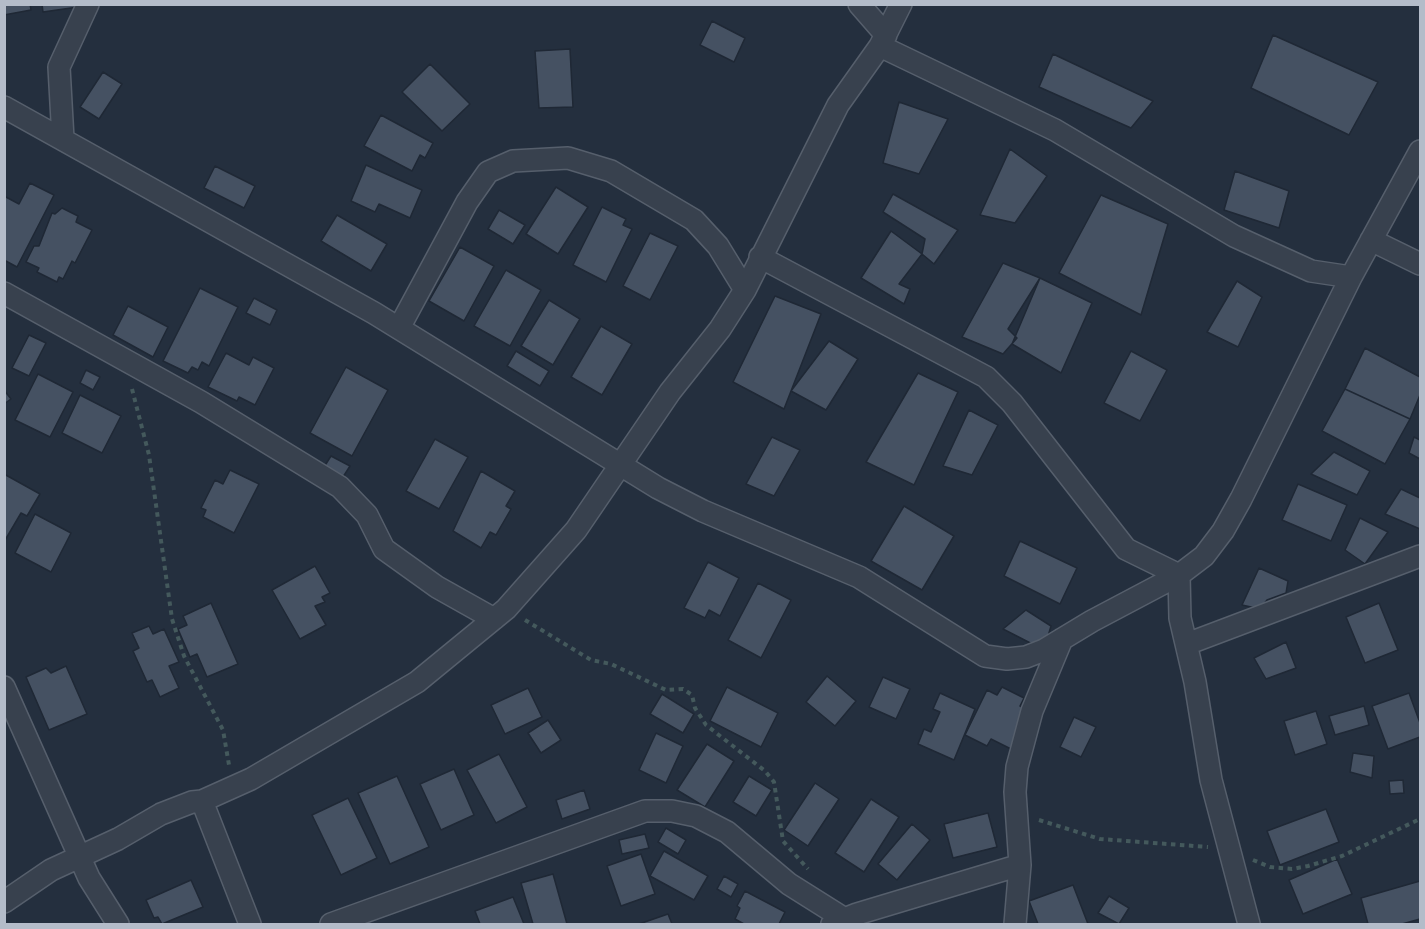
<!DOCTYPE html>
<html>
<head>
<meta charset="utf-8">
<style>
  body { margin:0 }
  #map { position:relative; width:1425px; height:929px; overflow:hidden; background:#242f3e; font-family:"DejaVu Sans",sans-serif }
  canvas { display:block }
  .frame { position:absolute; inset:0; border:6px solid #b4bcc9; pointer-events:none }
</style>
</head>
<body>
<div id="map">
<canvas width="1425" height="929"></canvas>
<div class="frame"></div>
</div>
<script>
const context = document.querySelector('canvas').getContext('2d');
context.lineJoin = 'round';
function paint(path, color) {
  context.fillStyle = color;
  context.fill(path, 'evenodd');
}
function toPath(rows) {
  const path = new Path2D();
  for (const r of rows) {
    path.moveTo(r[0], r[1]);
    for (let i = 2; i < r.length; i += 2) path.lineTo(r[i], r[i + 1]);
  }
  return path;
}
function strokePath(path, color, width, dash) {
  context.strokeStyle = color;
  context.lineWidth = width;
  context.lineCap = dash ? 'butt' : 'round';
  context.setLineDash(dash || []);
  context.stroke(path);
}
const building = toPath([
  [4,4,30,4,31,10,4,15,4,4],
  [42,4,85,4,85,6,43,12,42,4],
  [712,21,745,38,734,62,700,45,712,21],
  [1273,35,1378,82,1349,135,1251,88,1273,35],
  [570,49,573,107,539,108,535,51,570,49],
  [1053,54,1153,101,1131,128,1039,87,1053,54],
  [430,64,470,104,442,131,402,92,430,64],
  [103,72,122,84,99,119,80,107,103,72],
  [899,102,948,119,919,174,883,163,899,102],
  [381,115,433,143,425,158,420,155,412,171,364,146,381,115],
  [1010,149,1047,176,1015,223,980,215,1010,149],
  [366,165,422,190,410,218,379,204,375,212,351,201,366,165],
  [215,166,255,186,244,208,204,188,215,166],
  [1235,171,1289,191,1279,228,1224,210,1235,171],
  [30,183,54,195,17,267,4,260,4,196,19,204,30,183],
  [556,187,588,207,558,254,526,234,556,187],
  [893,194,958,230,934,264,922,254,925,239,883,212,893,194],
  [1101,195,1168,224,1141,315,1059,273,1101,195],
  [602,207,626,219,623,225,632,229,606,282,573,265,602,207],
  [62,208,78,216,76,222,92,230,75,263,72,261,63,279,59,277,57,282,37,272,39,268,26,262,34,246,39,246,52,213,55,214,62,208],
  [499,210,525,225,513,244,488,229,499,210],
  [337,215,387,244,371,271,321,241,337,215],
  [891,231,922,254,899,284,910,289,904,304,861,278,891,231],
  [650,233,678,246,650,300,623,286,650,233],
  [460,247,494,266,464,321,429,301,460,247],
  [1003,263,1040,278,1008,329,1017,338,1003,354,962,337,1003,263],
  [506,270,541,290,510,346,474,326,506,270],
  [1040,278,1092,303,1061,373,1012,344,1040,278],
  [1237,281,1262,297,1238,347,1207,332,1237,281],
  [200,288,238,307,209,366,202,362,198,370,192,367,188,373,163,361,200,288],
  [775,296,821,314,784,409,733,382,775,296],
  [254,298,277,310,270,325,246,313,254,298],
  [549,300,580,319,553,365,521,346,549,300],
  [128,306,168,327,153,357,113,335,128,306],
  [601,326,632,344,602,395,571,377,601,326],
  [29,335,46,343,29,376,12,368,29,335],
  [829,341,858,359,826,410,791,391,829,341],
  [1365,348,1420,377,1420,395,1410,419,1345,389,1365,348],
  [516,351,549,371,540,386,507,366,516,351],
  [1131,351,1167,370,1140,421,1104,403,1131,351],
  [226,353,249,365,253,357,274,368,255,405,239,397,237,401,208,387,226,353],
  [346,367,388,390,352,456,310,433,346,367],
  [86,370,100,377,93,390,80,383,86,370],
  [918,373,958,392,914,485,866,462,918,373],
  [38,374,73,392,50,437,15,420,38,374],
  [1345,389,1410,419,1385,464,1322,431,1345,389],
  [4,390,11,399,4,404,4,390],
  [80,395,121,416,102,453,62,433,80,395],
  [969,410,998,425,972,475,943,466,969,410],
  [772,437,800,450,774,496,746,484,772,437],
  [1414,437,1420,440,1420,459,1409,453,1414,437],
  [435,439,468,457,439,509,406,491,435,439],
  [1334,452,1370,471,1357,495,1311,474,1334,452],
  [331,456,350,466,343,477,324,467,331,456],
  [230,470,259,484,234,533,203,517,206,510,201,508,215,480,223,484,230,470],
  [481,471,515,491,506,506,511,509,496,535,490,532,481,548,453,531,481,471],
  [4,474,40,494,27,516,21,513,4,542,4,474],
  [1298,484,1347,505,1331,541,1282,520,1298,484],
  [1401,489,1420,498,1420,529,1385,514,1401,489],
  [904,506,954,536,922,590,871,561,904,506],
  [35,514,71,533,51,572,15,553,35,514],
  [1360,518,1388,532,1365,564,1345,550,1360,518],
  [1020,541,1077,568,1060,604,1004,576,1020,541],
  [708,562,739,578,720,616,709,610,705,618,684,608,708,562],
  [315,566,330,593,322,597,325,602,315,606,326,625,300,639,272,590,315,566],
  [1259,568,1288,581,1286,593,1267,600,1260,609,1242,605,1259,568],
  [758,583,791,600,761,658,728,640,758,583],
  [211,603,238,664,207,677,197,654,190,657,178,629,187,625,183,616,211,603],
  [1379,603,1398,650,1365,663,1346,617,1379,603],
  [1026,610,1051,626,1044,650,1003,629,1026,610],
  [149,626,153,634,164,629,179,662,169,666,179,688,160,697,152,680,147,682,133,651,139,648,132,633,149,626],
  [1286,642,1296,668,1266,679,1254,658,1286,642],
  [66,666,87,714,49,730,26,677,46,668,51,673,66,666],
  [827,676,856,701,835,726,806,702,827,676],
  [883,677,910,689,896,719,869,707,883,677],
  [727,687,778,713,761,747,710,721,727,687],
  [1002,687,1024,698,1020,706,1029,711,1011,749,991,739,987,746,965,735,987,690,997,695,1002,687],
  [528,688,542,717,505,734,491,705,528,688],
  [940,693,975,709,954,760,918,744,924,729,931,732,940,712,933,709,940,693],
  [1409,693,1420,723,1420,737,1388,749,1372,706,1409,693],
  [662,694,694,714,683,733,650,714,662,694],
  [1364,706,1369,725,1335,735,1329,716,1364,706],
  [1316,711,1327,744,1295,755,1284,721,1316,711],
  [1074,717,1096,727,1081,757,1060,747,1074,717],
  [548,720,561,740,541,753,528,733,548,720],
  [656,733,683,746,666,783,639,770,656,733],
  [707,744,734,761,705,807,677,790,707,744],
  [1353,753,1374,756,1372,778,1350,772,1353,753],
  [499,754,527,807,496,823,467,770,499,754],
  [454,769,474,815,441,830,420,784,454,769],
  [397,776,429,847,390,864,358,793,397,776],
  [749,776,772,790,756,816,733,802,749,776],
  [1403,780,1404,793,1390,794,1389,781,1403,780],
  [815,783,839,799,808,846,784,830,815,783],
  [584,790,590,809,562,819,556,800,584,790],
  [348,798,377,858,341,875,312,815,348,798],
  [871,799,899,817,864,872,835,853,871,799],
  [1326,809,1339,842,1280,865,1267,831,1326,809],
  [988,813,997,847,953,858,944,824,988,813],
  [912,824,930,840,897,880,878,864,912,824],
  [666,828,686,840,678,854,658,842,666,828],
  [645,834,649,848,622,854,619,840,645,834],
  [664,851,708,876,694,900,650,876,664,851],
  [641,854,655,894,621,906,607,866,641,854],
  [1337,859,1352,894,1303,914,1289,880,1337,859],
  [553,874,567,924,533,924,521,883,553,874],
  [724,876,738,884,731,897,717,889,724,876],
  [191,880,203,907,162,924,158,917,154,918,146,900,191,880],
  [1420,881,1420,919,1402,924,1368,924,1361,898,1420,881],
  [1073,885,1088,924,1038,924,1029,901,1073,885],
  [745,891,785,912,779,924,744,924,735,919,740,908,737,906,745,891],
  [1109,896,1129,908,1119,924,1098,913,1109,896],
  [513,897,524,924,480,924,475,911,513,897],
  [668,914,672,924,639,924,668,914]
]);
const path = toPath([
  [132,389,149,455,172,619,184,656,223,730,229,765],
  [525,620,591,660,611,664,666,690,683,689,692,695,695,708,706,725,765,771,774,782,783,841,808,869],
  [1039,820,1100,839,1208,847],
  [1253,860,1270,867,1292,869,1308,866,1342,856,1420,819]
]);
const minor = toPath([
  [859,4,886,35],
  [880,46,1055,130,1234,236,1311,271,1351,277],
  [4,107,374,313,658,488,703,511,859,577,985,656,1007,659,1026,657,1044,650,1092,621,1179,575,1204,556,1223,531,1241,499,1351,277,1420,151],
  [63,139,59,67,88,4],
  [1371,240,1420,264],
  [760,257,986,377,1012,403,1126,549,1179,575,1180,618,1195,682,1211,780,1249,924],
  [4,293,201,402,340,487,367,515,384,549,437,587,494,619],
  [399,328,467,202,488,172,513,161,568,158,611,171,694,220,718,246,745,290],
  [1187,644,1420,556],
  [4,687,89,878,118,924],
  [202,801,250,924],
  [4,902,51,870,118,839,161,814,192,802,202,801,251,779,417,682,506,609,576,530,670,392,720,329,745,290,838,105,880,46,901,4],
  [331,924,645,811,672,811,696,816,727,832,789,884,843,918],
  [832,924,857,914,1020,865],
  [1015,924,1020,865,1015,792,1017,767,1032,711,1062,639]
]);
paint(building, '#455162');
strokePath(building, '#1f2835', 1.5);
strokePath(minor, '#565f6c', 24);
strokePath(path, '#44595c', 4, [4.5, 4.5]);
strokePath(minor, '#38414e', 21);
</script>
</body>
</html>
